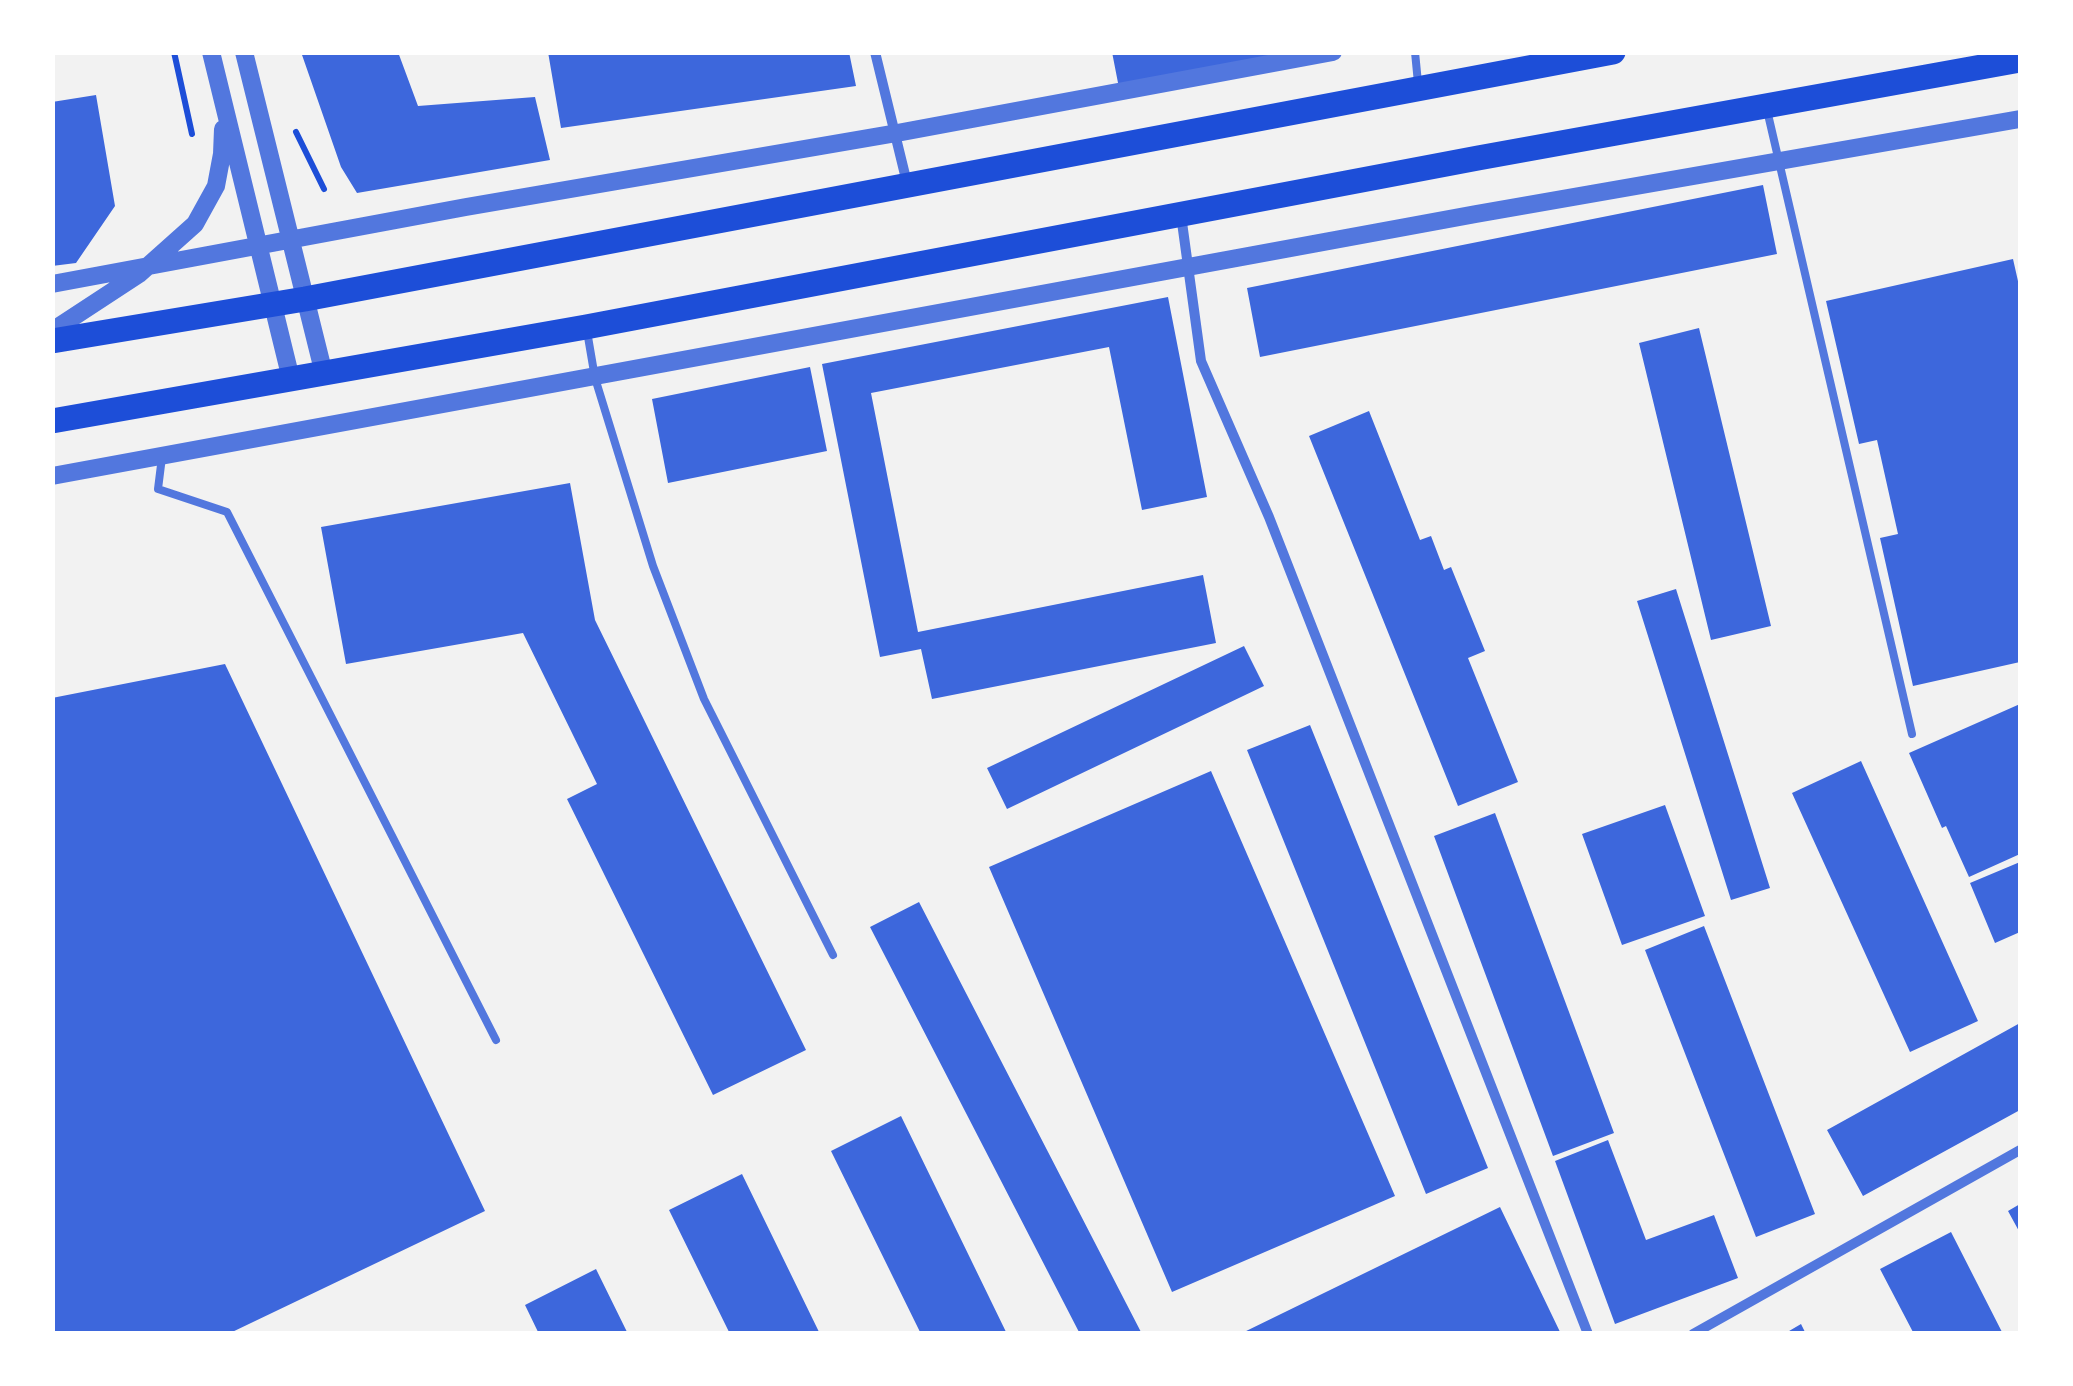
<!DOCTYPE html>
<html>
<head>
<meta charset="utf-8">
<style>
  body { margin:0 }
  #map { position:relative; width:2073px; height:1386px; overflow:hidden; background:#f2f2f2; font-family:"DM Sans",sans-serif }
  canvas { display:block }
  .frame { position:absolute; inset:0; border:55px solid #fff; pointer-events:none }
</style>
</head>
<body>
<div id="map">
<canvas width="2073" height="1386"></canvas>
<div class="frame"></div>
</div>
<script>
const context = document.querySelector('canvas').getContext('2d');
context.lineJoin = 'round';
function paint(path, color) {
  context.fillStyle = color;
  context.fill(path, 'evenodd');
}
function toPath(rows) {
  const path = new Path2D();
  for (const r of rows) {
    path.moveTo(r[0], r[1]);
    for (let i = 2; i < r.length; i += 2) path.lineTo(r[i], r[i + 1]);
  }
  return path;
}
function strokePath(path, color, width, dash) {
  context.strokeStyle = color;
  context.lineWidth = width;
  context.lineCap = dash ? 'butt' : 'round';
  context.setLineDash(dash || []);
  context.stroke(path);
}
const building = toPath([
  [301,52,398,52,418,106,535,97,550,160,357,193,341,167],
  [548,52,849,52,856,86,561,128],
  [1112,52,1292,52,1119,88],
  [96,95,115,206,76,263,52,266,52,102],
  [1763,185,1777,254,1260,357,1247,288],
  [2013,259,2020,290,2020,662,1913,686,1880,538,1898,534,1877,440,1859,444,1826,301],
  [1168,297,1207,497,1142,510,1109,347,871,393,918,632,1203,575,1216,643,932,699,921,649,880,657,822,364],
  [1699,328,1771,626,1711,640,1639,343],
  [810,367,827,451,668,483,652,399],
  [1369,411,1420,540,1431,536,1444,570,1451,567,1485,651,1468,658,1518,782,1458,806,1309,436],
  [570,483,595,620,806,1050,713,1095,567,799,597,784,523,633,346,664,321,527],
  [1676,589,1770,888,1731,900,1637,601],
  [1244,646,1264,686,1007,809,987,768],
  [225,664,485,1211,228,1334,52,1334,52,698],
  [2020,704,2020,854,1969,877,1946,826,1942,828,1909,753],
  [1310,725,1488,1168,1426,1194,1247,750],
  [1861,761,1978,1021,1910,1052,1792,793],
  [1211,771,1395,1196,1172,1292,989,867],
  [1665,805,1705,916,1622,945,1582,834],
  [1495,813,1614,1133,1553,1156,1434,836],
  [2020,862,2020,932,1995,943,1970,883],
  [919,902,1142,1334,1080,1334,870,927],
  [1704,926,1815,1214,1756,1237,1645,950],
  [2020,1023,2020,1110,1863,1196,1827,1130],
  [901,1116,1007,1334,921,1334,831,1151],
  [1608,1140,1646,1240,1714,1215,1738,1278,1615,1324,1555,1161],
  [742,1174,820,1334,730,1334,669,1210],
  [2020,1204,2020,1233,2008,1211],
  [1500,1207,1561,1334,1240,1334],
  [1951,1232,2003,1334,1914,1334,1880,1269],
  [596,1269,628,1334,539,1334,525,1305],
  [1801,1324,1806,1334,1784,1334]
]);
const path = toPath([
  [174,52,192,134],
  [296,132,324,189]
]);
const service = toPath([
  [1415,52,1418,83],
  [1767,110,1912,734],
  [587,331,595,378,653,566,704,699,833,955],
  [162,457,158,489,227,512,496,1040]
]);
const minor = toPath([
  [875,52,907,183],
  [1181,215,1201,361,1269,517,1588,1334],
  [1693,1334,2020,1150]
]);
const tertiary = toPath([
  [211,52,291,379],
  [244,52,324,374],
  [52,284,466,207,897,133,1333,52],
  [52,331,139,274,195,224,216,186,222,154,223,129],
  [52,476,1476,214,2020,119]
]);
const primary = toPath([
  [52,341,305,299,1613,52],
  [52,421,586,327,1478,158,2020,60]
]);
paint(building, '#3d67dc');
strokePath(path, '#1d4ed8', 6);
strokePath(service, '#5277de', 8);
strokePath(minor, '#5277de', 10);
strokePath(tertiary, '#5277de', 18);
strokePath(primary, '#1d4ed8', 25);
</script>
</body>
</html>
